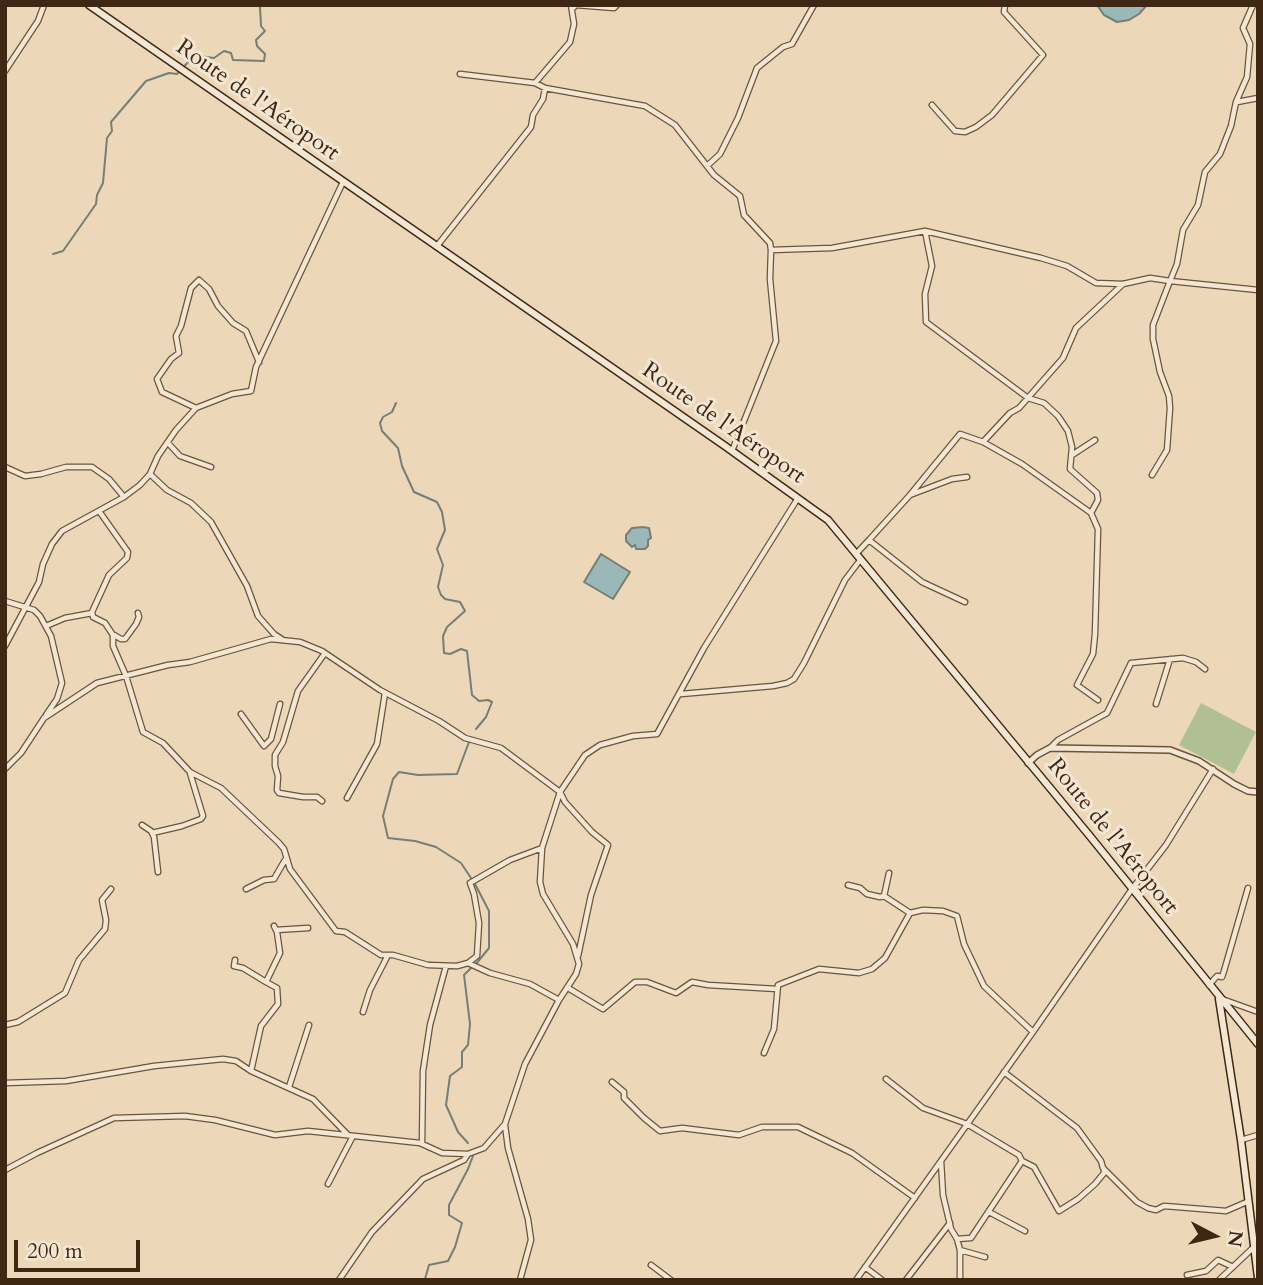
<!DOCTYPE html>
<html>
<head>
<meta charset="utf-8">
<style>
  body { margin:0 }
  #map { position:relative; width:1263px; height:1285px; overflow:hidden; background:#ecd8b9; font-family:Cardo,serif }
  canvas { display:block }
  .frame { position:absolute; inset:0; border:7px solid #3f2813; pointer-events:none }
  .north { position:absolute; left:1179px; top:1201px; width:70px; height:70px; -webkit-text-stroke:5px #f3e6d2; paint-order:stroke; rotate:97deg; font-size:19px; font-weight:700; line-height:28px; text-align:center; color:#3f2813 }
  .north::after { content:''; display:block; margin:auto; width:24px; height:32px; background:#3f2813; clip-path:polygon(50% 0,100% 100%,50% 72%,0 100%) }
  .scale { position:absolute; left:14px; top:1240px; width:126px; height:32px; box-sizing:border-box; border:4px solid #3f2813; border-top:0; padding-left:9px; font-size:21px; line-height:24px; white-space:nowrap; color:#3f2813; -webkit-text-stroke:5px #f3e6d2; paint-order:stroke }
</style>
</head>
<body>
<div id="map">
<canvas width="1263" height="1285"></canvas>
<div class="frame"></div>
<div class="north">N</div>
<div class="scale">200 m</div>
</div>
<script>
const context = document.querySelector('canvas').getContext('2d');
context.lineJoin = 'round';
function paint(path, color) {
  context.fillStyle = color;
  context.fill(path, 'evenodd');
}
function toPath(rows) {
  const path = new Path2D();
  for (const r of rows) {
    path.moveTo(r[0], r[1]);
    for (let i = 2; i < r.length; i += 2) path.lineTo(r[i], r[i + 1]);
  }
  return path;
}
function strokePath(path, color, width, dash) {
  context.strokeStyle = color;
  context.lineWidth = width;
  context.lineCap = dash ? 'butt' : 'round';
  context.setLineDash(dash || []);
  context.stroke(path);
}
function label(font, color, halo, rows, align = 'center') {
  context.font = font + ' Cardo,serif';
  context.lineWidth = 6;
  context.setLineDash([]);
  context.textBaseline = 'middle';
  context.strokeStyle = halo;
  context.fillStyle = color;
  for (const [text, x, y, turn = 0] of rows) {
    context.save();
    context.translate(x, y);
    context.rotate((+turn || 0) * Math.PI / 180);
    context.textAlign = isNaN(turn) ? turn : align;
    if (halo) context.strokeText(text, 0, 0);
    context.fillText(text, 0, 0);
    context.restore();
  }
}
const green = toPath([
  [1201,703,1256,732,1234,774,1179,745]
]);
const water = toPath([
  [1097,5,1147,5,1139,14,1129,20,1117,22,1104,15,1097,5],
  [643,527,649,528,651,538,648,540,648,546,645,549,636,549,635,545,632,547,626,541,626,535,632,528,643,527],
  [601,554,630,572,613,599,584,582,601,554]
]);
const stream = toPath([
  [53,254,63,251,96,204,97,195,103,183,107,138,112,131,111,122,146,81,169,73,177,74,192,58,199,56,214,58,224,51,231,53,233,60,264,61,265,54,257,46,256,40,265,31,261,26,260,7,257,5],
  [396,403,392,412,383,417,380,423,382,431,398,448,402,466,414,492,437,502,442,512,445,530,437,549,443,565,438,587,441,595,445,599,460,602,465,611,447,627,443,636,444,653,450,654,461,649,467,651,472,695,479,701,488,700,492,702,486,717,476,729],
  [469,742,457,774,418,775,399,772,393,779,383,816,388,838,415,841,436,847,461,863,471,878],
  [475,884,489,911,489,948,476,964],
  [468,1143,458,1132,446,1105,450,1076,462,1067,462,1052,468,1045,470,1024,464,975,472,967],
  [425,1279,429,1265,448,1261,455,1247,462,1223,449,1215,449,1205,468,1169,473,1156]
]);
const minor = toPath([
  [572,9,576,5,614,8,617,5],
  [5,71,38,21,44,5],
  [460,74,535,83,545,88],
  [535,83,570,42,574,24,571,5],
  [1237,102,1258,98],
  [932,105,955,131,965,132,976,127,992,115,1043,55,1004,12,1005,5],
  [707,166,720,154,738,118,757,68,783,47,792,44,814,5],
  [437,246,531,127,533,115,543,99,545,88,645,106,675,125,714,175,740,196,744,215,770,243,771,250,770,279,776,341,732,451],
  [771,250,832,248,925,231],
  [196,408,162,392,157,379,171,359,179,353,176,336,181,326,191,288,199,280,209,289,218,306,233,323,246,331,259,362],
  [983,442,1022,464,1091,513],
  [168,443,180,456,211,467],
  [1072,455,1095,440],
  [5,467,25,476,41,474,66,467,92,467,109,479,124,497,140,485,150,474,158,456,176,430,196,408,232,394,251,391,256,367,343,182],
  [150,474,167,490,191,503,211,522,247,586,258,616,274,634,283,640],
  [1152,475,1167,450,1170,408,1169,396,1160,372,1153,339,1153,325,1170,281,1258,290],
  [910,495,960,434,983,442,1010,413,1019,408,1063,358,1076,328,1123,284],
  [99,511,128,552,127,558,109,575,92,612,93,617,105,623,113,635,113,646,126,676,143,732,163,743,190,772,221,788,279,843,284,849,290,869,336,931,345,932,381,955,393,955,428,965,457,966,468,963,477,956,479,923,474,894,470,883,510,860,542,848],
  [869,540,910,495,952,479,967,477],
  [856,554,869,540,922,582,965,602],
  [5,601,34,610,40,616,51,636,62,683,57,699,46,715],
  [46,626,65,618,92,613],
  [114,635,121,639,125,639,136,624,139,617,138,613],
  [5,646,39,582,43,564,52,544,62,531,124,497],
  [681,694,773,686,787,683,794,679,804,663,845,580,861,559],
  [1098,700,1077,685,1093,654,1095,634,1098,529,1091,513,1098,500,1097,493,1070,469,1072,447,1068,431,1058,416,1044,403,1028,398,926,322,925,294,932,266,925,231,1041,258,1067,266,1096,283,1123,284,1150,278,1170,281,1177,264,1183,230,1198,205,1205,172,1220,154,1231,126,1236,102,1247,77,1250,44,1243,28,1253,5],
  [1156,704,1170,659],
  [241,714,264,746,271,739,280,704],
  [1050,748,1058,740,1107,713,1131,663,1183,658,1196,662,1205,669],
  [5,769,21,753,44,718,97,683,168,665,190,662,271,639,300,642,322,651,380,690,439,721,465,738,501,748,560,792,565,802,592,832,608,845,591,895,578,956],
  [347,798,377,744,385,693],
  [322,801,317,797,303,797,279,793,277,790,278,776,275,766,275,755,283,742,298,691,325,653],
  [142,825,151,831,154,837,158,872],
  [152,833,182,826,201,819,203,816,190,773],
  [889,873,884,896,910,913],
  [848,885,860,888,867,894,880,897,884,896],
  [246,889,264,880,274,879,285,860],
  [276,930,308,928],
  [235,960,234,966,243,968,266,982],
  [468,963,490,973,530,984,559,1000],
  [1209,985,1217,976,1222,977,1224,971,1248,888],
  [568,988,603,1009,635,982,647,982,676,993,692,982,708,985,777,989],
  [1222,999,1258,1012],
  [363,1012,370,990,387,957],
  [5,1025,18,1022,65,993,79,960,105,929,106,920,102,900,111,889],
  [764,1053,774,1029,778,985,819,969,859,973,872,969,885,958,910,913,923,910,943,911,957,916,964,944,984,986,1033,1032],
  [251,1071,261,1026,278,1004,277,988,266,982,280,953,277,932,274,926],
  [1004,1072,1077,1128,1101,1161,1103,1168,1137,1202,1148,1208,1156,1210,1164,1206,1177,1207,1226,1211,1249,1201],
  [886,1079,923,1108,967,1124,1019,1155,1022,1161,971,1238,957,1239,951,1229,943,1195,941,1161],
  [612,1082,624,1092,624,1098,644,1118,660,1131,682,1128,739,1135,762,1127,798,1127,852,1153,915,1198],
  [5,1083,66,1081,154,1066,223,1059,236,1061,251,1071,313,1099,348,1135],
  [289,1087,309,1025],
  [505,1125,508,1148,528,1219,531,1240,520,1280],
  [1241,1140,1258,1135],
  [422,1144,423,1071,430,1025,446,966],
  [1022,1161,1034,1167,1059,1211,1078,1199,1095,1184,1104,1173,1104,1169],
  [5,1170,37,1153,114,1118,185,1116,215,1120,275,1135,308,1131,420,1143,442,1153,468,1154],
  [328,1184,353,1136],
  [989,1212,1025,1231],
  [957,1239,960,1250,960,1280],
  [960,1250,985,1257],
  [651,1265,671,1280],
  [865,1267,882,1280],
  [1187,1275,1206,1271,1218,1260,1233,1267],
  [339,1280,372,1232,423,1179,464,1160,468,1154,484,1148,505,1124,525,1064,559,1000,576,974,579,964,573,944,543,894,540,882,542,848,560,792,585,755,600,745,633,736,657,734,704,648,798,498],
  [856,1280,1033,1032,1132,889,1166,845,1213,769],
  [906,1280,950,1223],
  [1219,1280,1255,1246]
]);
const tertiary = toPath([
  [1028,763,1037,755,1050,748,1170,750,1199,761,1234,784,1248,791,1258,792]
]);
const secondary = toPath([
  [89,5,725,446,828,520,1089,835,1258,1044],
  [1219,999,1241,1140,1258,1278]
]);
const streetNames = [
  ["Route de l'Aéroport",257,101,35],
  ["Route de l'Aéroport",723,424,35],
  ["Route de l'Aéroport",1112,837,51]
];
paint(green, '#b1c094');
paint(water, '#9ab8b7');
strokePath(water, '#767e75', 2);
strokePath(stream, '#767e75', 2);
strokePath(minor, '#6a543c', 7);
strokePath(tertiary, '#6a543c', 8);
strokePath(secondary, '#3f2813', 9);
strokePath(minor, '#f3e6d2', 4.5);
strokePath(tertiary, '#f3e6d2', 5);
strokePath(secondary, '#f3e6d2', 6);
label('23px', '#3f2813', '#f3e6d2', streetNames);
</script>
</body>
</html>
